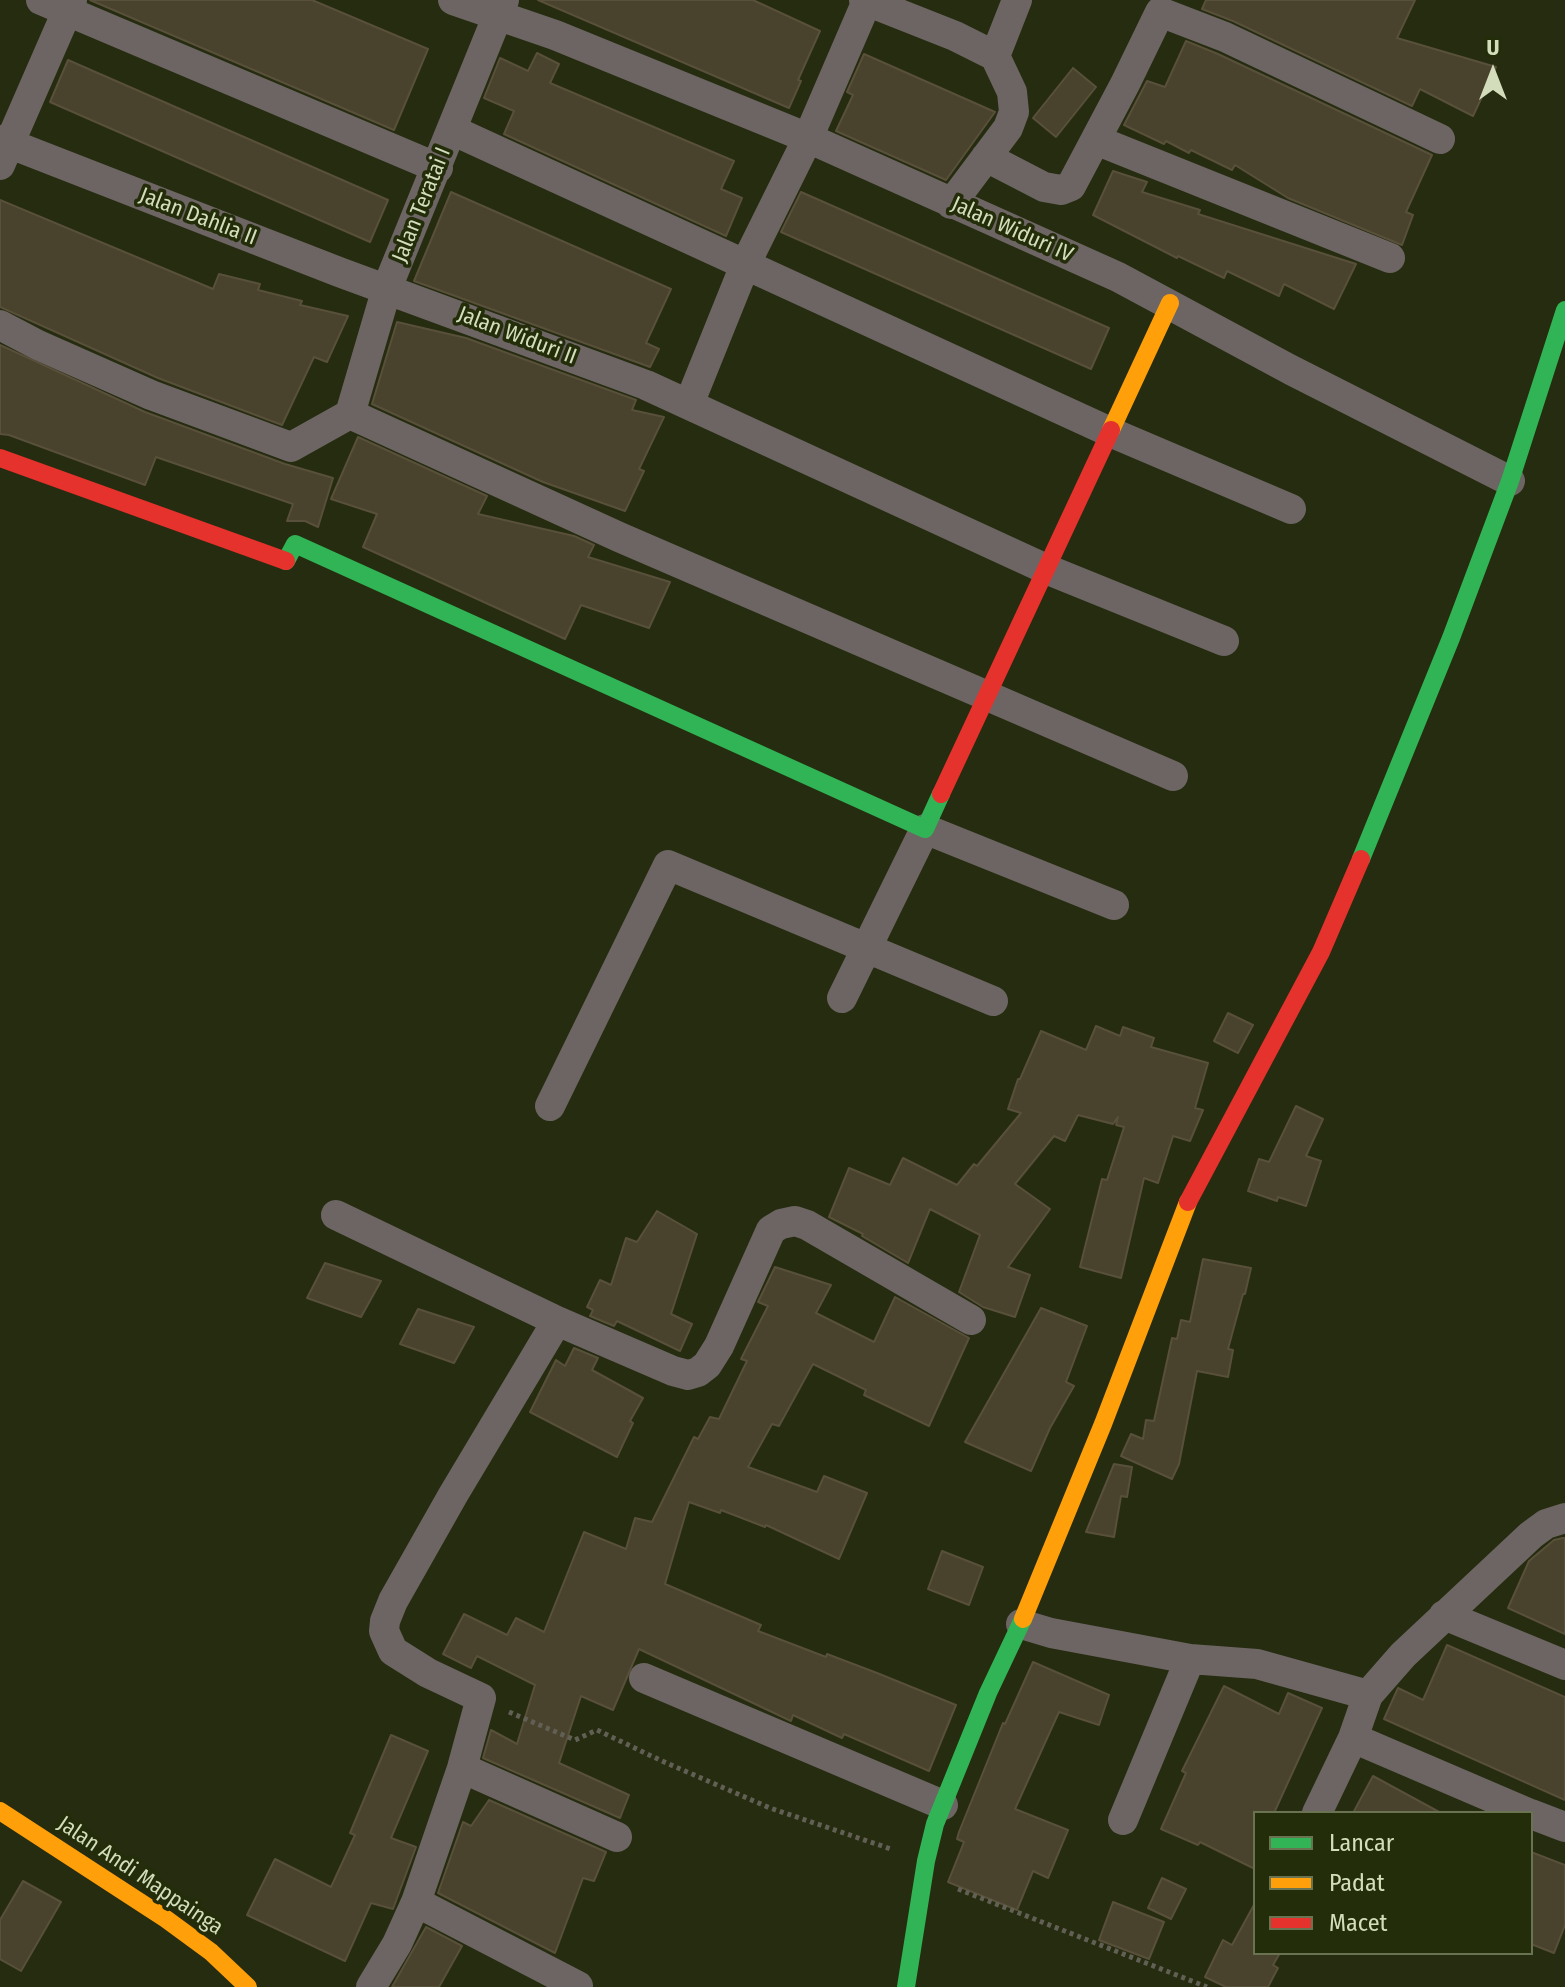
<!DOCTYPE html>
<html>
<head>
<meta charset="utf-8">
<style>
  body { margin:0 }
  #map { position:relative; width:1565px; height:1987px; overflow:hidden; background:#262c0f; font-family:"Fira Sans Condensed",sans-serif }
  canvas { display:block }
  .legend { position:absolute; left:1253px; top:1811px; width:280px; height:144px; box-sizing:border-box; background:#242d09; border:2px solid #6a7351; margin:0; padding:10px 14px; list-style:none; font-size:24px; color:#d3ddbc }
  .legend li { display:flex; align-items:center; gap:16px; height:40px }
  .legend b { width:40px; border:2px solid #6a7351 }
  .north { position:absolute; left:1453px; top:32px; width:80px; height:80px; -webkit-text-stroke:6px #242d09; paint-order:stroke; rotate:0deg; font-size:22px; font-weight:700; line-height:32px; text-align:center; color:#d3ddbc }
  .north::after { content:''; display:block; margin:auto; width:28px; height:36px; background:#d3ddbc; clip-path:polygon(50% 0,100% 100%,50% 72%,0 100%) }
</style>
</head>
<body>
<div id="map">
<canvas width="1565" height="1987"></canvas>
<ul class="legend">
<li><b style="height:10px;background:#30b455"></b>Lancar</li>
<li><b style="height:10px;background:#ff9f0a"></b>Padat</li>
<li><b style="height:10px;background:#e5322d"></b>Macet</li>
</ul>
<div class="north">U</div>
</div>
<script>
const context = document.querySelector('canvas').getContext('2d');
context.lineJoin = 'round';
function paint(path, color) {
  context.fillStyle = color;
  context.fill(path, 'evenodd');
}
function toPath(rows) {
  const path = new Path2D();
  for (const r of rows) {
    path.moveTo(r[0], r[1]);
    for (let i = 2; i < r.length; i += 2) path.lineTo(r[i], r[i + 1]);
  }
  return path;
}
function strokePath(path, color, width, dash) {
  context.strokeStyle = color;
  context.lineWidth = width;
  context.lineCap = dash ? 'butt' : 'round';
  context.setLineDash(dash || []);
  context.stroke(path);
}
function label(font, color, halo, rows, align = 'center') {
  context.font = font + ' "Fira Sans Condensed",sans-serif';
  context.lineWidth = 7;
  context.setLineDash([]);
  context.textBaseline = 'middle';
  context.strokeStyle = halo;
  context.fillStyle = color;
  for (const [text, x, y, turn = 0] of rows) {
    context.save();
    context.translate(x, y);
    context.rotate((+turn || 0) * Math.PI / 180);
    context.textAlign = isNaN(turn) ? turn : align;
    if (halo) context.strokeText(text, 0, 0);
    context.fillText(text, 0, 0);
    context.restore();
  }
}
const building = toPath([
  [90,0,312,0,428,49,394,130,90,0],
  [538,0,753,0,820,31,798,80,801,81,789,108,538,0],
  [1206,0,1415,0,1397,38,1496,67,1473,116,1420,89,1412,106,1233,21,1202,9,1206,0],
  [1186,41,1218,54,1432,155,1406,212,1413,215,1402,245,1288,198,1235,165,1232,170,1191,150,1189,153,1166,141,1164,144,1124,125,1147,81,1165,87,1186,41],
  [537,53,559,64,550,83,734,161,721,189,742,198,726,236,504,134,514,111,484,98,500,58,528,71,537,53],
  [864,54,995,112,946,180,836,131,853,95,847,92,864,54],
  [68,60,388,200,370,242,50,102,68,60],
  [1073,68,1096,87,1056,137,1033,118,1073,68],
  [1113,171,1147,182,1142,192,1200,210,1198,214,1356,264,1334,309,1284,284,1279,296,1227,271,1224,278,1178,256,1177,258,1093,215,1113,171],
  [451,192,671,289,646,343,659,349,650,367,414,281,451,192],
  [801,192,1109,328,1091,369,781,232,801,192],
  [0,200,213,289,219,274,260,284,258,290,302,301,300,305,348,316,327,362,314,357,282,425,158,378,0,307,0,200],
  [397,322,466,338,636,400,632,410,664,417,639,469,644,471,625,511,543,482,372,404,397,322],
  [0,345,145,412,285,464,333,478,318,527,305,521,287,521,293,504,156,457,145,485,9,435,0,434,0,345],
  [358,437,487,496,478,514,574,536,594,545,588,557,670,582,649,628,581,605,565,639,363,547,377,514,331,499,358,437],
  [1228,1013,1253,1025,1238,1053,1214,1041,1228,1013],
  [1096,1026,1120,1036,1123,1027,1154,1038,1151,1047,1208,1063,1195,1108,1203,1110,1190,1141,1173,1136,1158,1183,1144,1178,1121,1278,1080,1267,1102,1179,1107,1180,1124,1127,1116,1125,1118,1117,1113,1124,1078,1115,1065,1141,1054,1136,1015,1184,1050,1209,1008,1267,1030,1275,1015,1317,983,1307,959,1292,980,1235,930,1209,908,1263,862,1236,863,1234,829,1217,849,1168,890,1185,903,1158,957,1185,974,1164,977,1166,1021,1113,1008,1109,1018,1079,1020,1079,1041,1031,1086,1050,1096,1026],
  [1296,1106,1323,1119,1306,1156,1321,1161,1306,1206,1278,1197,1277,1201,1248,1191,1259,1159,1269,1162,1296,1106],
  [657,1211,697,1234,671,1314,692,1324,680,1351,617,1321,614,1326,590,1316,593,1310,587,1307,600,1280,611,1285,626,1238,637,1242,657,1211],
  [1203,1259,1251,1268,1245,1294,1243,1294,1228,1349,1233,1350,1228,1377,1197,1371,1179,1464,1172,1479,1121,1456,1131,1434,1143,1439,1146,1420,1154,1421,1172,1338,1177,1339,1181,1320,1190,1322,1203,1259],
  [325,1263,381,1281,361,1317,307,1298,325,1263],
  [775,1267,831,1285,816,1313,874,1342,895,1297,969,1338,929,1426,864,1395,866,1390,813,1364,779,1426,772,1424,748,1467,817,1492,824,1476,867,1493,839,1559,766,1525,765,1527,721,1510,720,1513,689,1502,665,1584,761,1625,758,1631,826,1657,827,1654,877,1673,956,1705,929,1771,844,1734,842,1738,793,1715,791,1721,639,1649,613,1710,581,1696,559,1763,629,1795,620,1818,483,1758,491,1730,517,1744,535,1685,477,1656,471,1668,443,1654,464,1614,507,1635,516,1618,544,1632,584,1532,626,1549,635,1518,652,1522,694,1437,698,1439,710,1417,719,1419,747,1361,741,1359,768,1306,758,1302,775,1267],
  [1041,1308,1087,1326,1066,1382,1074,1386,1050,1428,1031,1471,965,1442,1041,1308],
  [418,1309,474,1327,454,1363,400,1344,418,1309],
  [574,1348,598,1358,592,1370,643,1398,630,1421,633,1423,617,1457,530,1412,556,1360,565,1366,574,1348],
  [1114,1464,1132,1467,1127,1497,1121,1496,1114,1537,1086,1532,1114,1464],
  [1563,1538,1565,1538,1565,1634,1508,1608,1529,1561,1554,1540,1563,1538],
  [942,1551,983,1567,969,1605,928,1589,942,1551],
  [1447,1645,1565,1697,1565,1800,1384,1719,1398,1688,1423,1700,1447,1645],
  [1033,1662,1109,1695,1099,1725,1059,1712,1015,1809,1068,1830,1048,1878,1033,1871,1017,1910,948,1882,964,1842,957,1839,959,1832,1003,1723,1005,1724,1033,1662],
  [1224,1686,1279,1714,1288,1693,1322,1708,1274,1813,1255,1813,1255,1869,1200,1842,1198,1845,1161,1829,1186,1773,1182,1771,1224,1686],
  [391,1735,428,1751,391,1838,416,1847,393,1909,371,1903,345,1961,247,1915,275,1859,331,1887,355,1835,350,1833,391,1735],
  [1373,1776,1441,1813,1353,1813,1373,1776],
  [489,1800,606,1852,594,1881,583,1878,555,1953,438,1893,462,1825,463,1822,471,1826,489,1800],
  [1531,1852,1565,1865,1565,1925,1554,1953,1531,1944,1531,1852],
  [1162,1878,1186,1889,1171,1919,1148,1908,1162,1878],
  [23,1881,61,1902,21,1971,0,1959,0,1920,23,1881],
  [1113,1902,1164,1922,1149,1959,1099,1940,1113,1902],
  [1255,1903,1255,1953,1280,1953,1273,1965,1278,1968,1268,1987,1226,1987,1205,1977,1223,1940,1232,1945,1255,1903],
  [426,1927,462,1946,439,1987,392,1987,426,1927]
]);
const path = toPath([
  [509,1712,575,1740,597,1730,662,1761,770,1808,891,1849],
  [958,1889,1207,1987]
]);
const street = toPath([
  [41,0,438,168],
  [453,0,555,35,808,138,1118,277,1291,370,1510,481],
  [864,0,955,36,995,56,1012,92,1014,112,1008,128,951,204],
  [995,56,1017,0],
  [452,130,1110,432,1291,509],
  [0,140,339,272,646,385,1046,569,1224,641],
  [1096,140,1390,258],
  [986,157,1044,187,1061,190,1071,186,1125,84,1160,12,1225,37,1440,139],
  [0,165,72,0],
  [0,325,38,345,151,395,291,447,350,414],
  [689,404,745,265,808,138,867,1],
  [350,414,619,537,1173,776],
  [350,414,387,288,504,0],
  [842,998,925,829,1114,905],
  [550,1106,668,865,993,1001],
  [336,1215,557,1321],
  [1444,1615,1565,1665],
  [1021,1624,1051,1633,1190,1659,1257,1664,1368,1695,1403,1655,1531,1535,1546,1524,1565,1518],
  [644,1678,943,1805],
  [1368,1695,1353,1738,1528,1813],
  [462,1768,617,1837],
  [1317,1813,1353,1738],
  [1531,1814,1565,1827],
  [1123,1820,1190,1659],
  [416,1902,578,1986],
  [371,1987,397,1944,416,1902,462,1768,481,1698,428,1673,393,1651,384,1631,385,1621,393,1601,453,1495,557,1321,673,1371,688,1375,698,1372,707,1365,719,1346,771,1230,781,1224,795,1221,807,1225,971,1320]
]);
const fast = toPath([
  [286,561,295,544,925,829,941,794],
  [1361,859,1451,638,1510,481,1565,310],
  [906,1987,926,1861,935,1824,988,1693,1023,1619]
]);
const slow = toPath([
  [1111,430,1170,303],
  [1023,1619,1103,1424,1188,1202],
  [0,1811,166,1919,211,1952,248,1987]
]);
const jam = toPath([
  [0,458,286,561],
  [941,794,1111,430],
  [1188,1202,1321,952,1361,859]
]);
const streetNames = [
  ["Jalan Teratai I",422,205,-68],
  ["Jalan Dahlia II",198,217,21],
  ["Jalan Widuri IV",1012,230,24],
  ["Jalan Widuri II",517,336,21],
  ["Jalan Andi Mappainga",140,1876,34]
];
paint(building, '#49422c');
strokePath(building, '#58503a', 2);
strokePath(path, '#626055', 5, [4, 4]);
strokePath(street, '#6d6563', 30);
strokePath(fast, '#30b455', 18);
strokePath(slow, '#ff9f0a', 18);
strokePath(jam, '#e5322d', 18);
label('22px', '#d3ddbc', '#242d09', streetNames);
</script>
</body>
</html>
